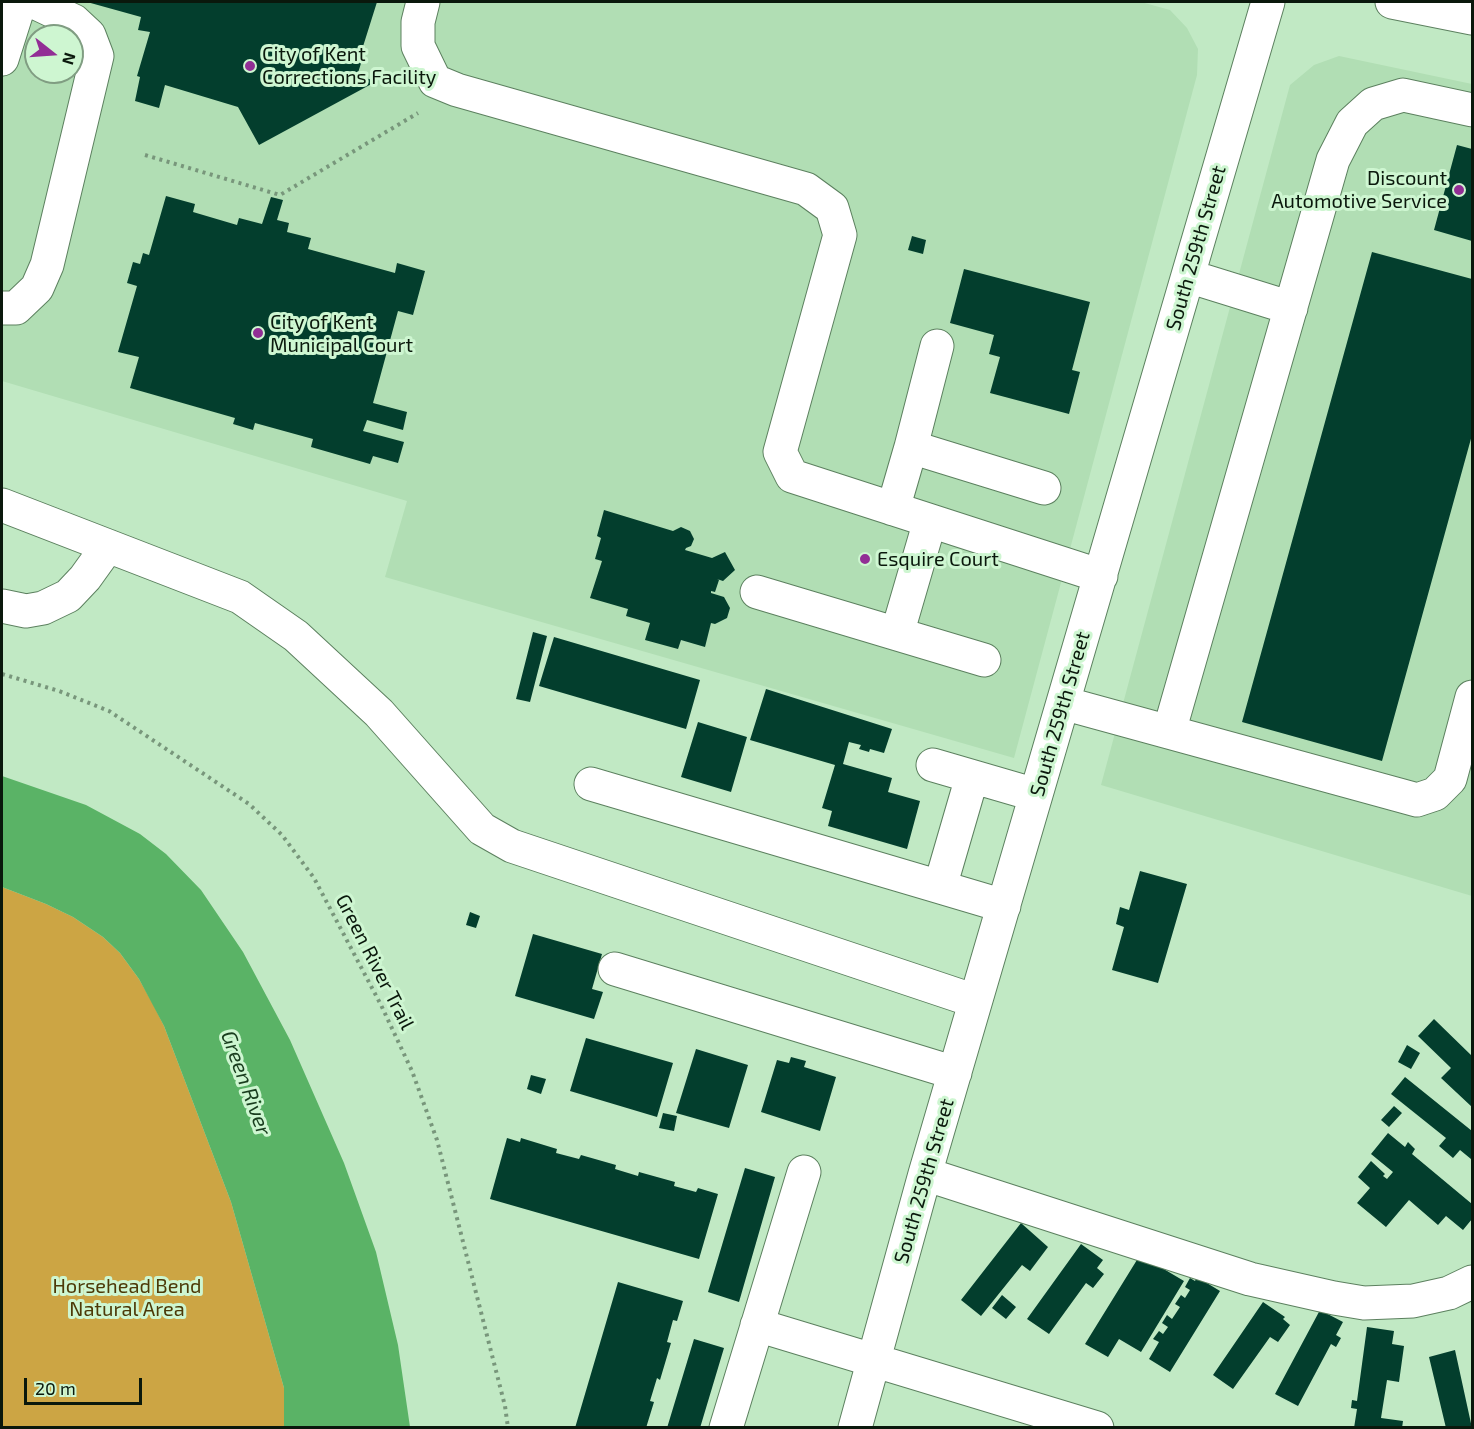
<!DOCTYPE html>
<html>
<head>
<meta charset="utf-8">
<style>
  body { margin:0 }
  #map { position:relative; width:1474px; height:1429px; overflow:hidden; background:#c1e9c4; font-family:"Exo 2",sans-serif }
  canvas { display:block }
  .frame { position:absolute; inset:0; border:3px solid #0a180c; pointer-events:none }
  .north { position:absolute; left:24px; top:24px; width:60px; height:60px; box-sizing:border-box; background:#cef6d1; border:2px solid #809d82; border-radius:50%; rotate:107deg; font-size:16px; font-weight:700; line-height:24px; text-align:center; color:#0a180c }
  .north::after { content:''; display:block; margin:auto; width:21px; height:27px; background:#922e95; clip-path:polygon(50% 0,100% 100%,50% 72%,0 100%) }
  .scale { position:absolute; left:24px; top:1378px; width:118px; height:27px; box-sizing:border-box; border:3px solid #0a180c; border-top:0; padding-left:8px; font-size:18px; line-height:21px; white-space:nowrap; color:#0a180c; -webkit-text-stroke:4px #cef6d1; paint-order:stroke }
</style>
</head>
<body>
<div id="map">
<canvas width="1474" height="1429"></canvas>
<div class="frame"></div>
<div class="north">N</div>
<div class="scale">20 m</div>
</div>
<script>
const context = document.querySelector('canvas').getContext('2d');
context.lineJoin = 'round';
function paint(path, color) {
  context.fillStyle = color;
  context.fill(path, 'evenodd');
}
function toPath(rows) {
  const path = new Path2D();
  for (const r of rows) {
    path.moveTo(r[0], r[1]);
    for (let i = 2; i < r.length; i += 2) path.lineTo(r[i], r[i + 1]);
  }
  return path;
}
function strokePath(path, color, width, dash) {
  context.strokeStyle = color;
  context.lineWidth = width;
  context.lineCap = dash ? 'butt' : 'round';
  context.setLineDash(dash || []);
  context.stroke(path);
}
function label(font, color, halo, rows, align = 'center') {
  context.font = font + ' "Exo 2",sans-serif';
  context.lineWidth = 6;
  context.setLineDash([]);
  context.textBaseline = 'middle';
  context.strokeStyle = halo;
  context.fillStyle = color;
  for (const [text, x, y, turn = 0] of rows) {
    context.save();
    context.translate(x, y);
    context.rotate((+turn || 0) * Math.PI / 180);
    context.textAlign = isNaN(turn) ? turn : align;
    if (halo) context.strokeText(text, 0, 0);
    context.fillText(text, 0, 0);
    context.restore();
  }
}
const built = toPath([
  [2,2,1141,2,1170,10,1187,28,1198,49,1197,75,1014,758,385,577,407,501,2,381],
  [36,36,72,36,72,72,36,72],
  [1339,56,1472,84,1472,896,1101,785,1290,85,1314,65]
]);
const green = toPath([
  [2,887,46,904,73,917,103,937,120,953,139,979,153,1004,164,1026,231,1202,284,1388,284,1427,2,1428]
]);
const water = toPath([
  [2,776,86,805,140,834,166,854,201,890,243,952,290,1040,344,1163,376,1252,398,1345,410,1427,284,1427,284,1388,231,1202,164,1026,139,979,120,953,103,937,73,917,46,904,2,887]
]);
const building = toPath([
  [87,2,377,2,360,56,363,57,357,76,377,81,259,145,238,107,165,85,159,108,135,101,140,77,137,76,150,32,138,30,141,17],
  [1457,145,1472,149,1472,241,1434,230],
  [166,196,195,204,193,212,237,225,239,218,262,224,271,197,283,200,277,220,289,223,287,232,311,238,308,249,395,273,397,263,425,271,413,315,398,311,373,403,407,412,403,430,367,420,363,431,404,442,398,463,373,456,370,464,311,447,313,439,255,423,253,430,233,424,235,418,130,388,139,357,118,352,137,286,127,283,133,262,140,264,143,253,149,255],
  [912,236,926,240,923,254,908,250],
  [1372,252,1472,279,1472,435,1382,761,1242,722],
  [964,269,1090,302,1072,370,1080,372,1069,414,990,393,1000,357,989,354,994,335,950,323],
  [604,510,673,531,681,527,690,531,694,539,691,546,686,548,685,550,712,558,725,552,735,570,723,581,717,579,719,580,715,592,711,591,711,593,724,597,730,608,727,618,715,624,711,623,705,647,681,640,678,649,645,640,650,623,626,616,628,609,590,598,602,561,595,559,601,538,597,536],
  [533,632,547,636,530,702,516,699],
  [554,637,700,680,686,729,539,686],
  [766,689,892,729,884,753,870,749,869,752,859,749,861,745,849,742,843,764,892,778,888,792,920,801,907,849,828,826,832,811,822,808,835,765,750,740],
  [698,722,747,737,731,792,681,777],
  [1140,871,1187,884,1158,983,1112,970,1124,927,1116,924,1120,907,1129,910],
  [470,912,480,916,476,928,466,925],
  [533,934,602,954,592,989,603,992,594,1019,515,996],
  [1434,1019,1472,1056,1472,1107,1441,1078,1451,1068,1418,1036],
  [586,1038,673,1063,657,1117,570,1091],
  [1407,1045,1420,1053,1411,1069,1398,1062],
  [696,1049,748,1065,729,1128,676,1113],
  [791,1057,806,1061,804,1067,836,1077,820,1131,761,1112,777,1060,789,1063],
  [531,1075,546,1079,541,1094,527,1089],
  [1405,1077,1472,1131,1471,1159,1460,1150,1453,1158,1439,1146,1446,1138,1391,1094],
  [1394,1106,1402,1113,1389,1127,1381,1120],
  [663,1113,677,1116,674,1131,659,1128],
  [1388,1133,1405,1147,1408,1142,1415,1149,1412,1154,1472,1204,1472,1219,1463,1230,1446,1216,1438,1225,1409,1200,1386,1227,1357,1203,1370,1188,1358,1177,1371,1161,1385,1174,1383,1176,1387,1179,1393,1172,1371,1154],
  [507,1138,520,1142,521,1138,557,1149,556,1153,579,1159,581,1155,616,1165,615,1169,638,1176,639,1172,675,1182,674,1186,696,1192,698,1188,718,1194,699,1259,490,1199],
  [745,1168,775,1177,739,1302,708,1292],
  [1021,1223,1048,1247,1030,1271,1022,1265,981,1316,961,1300],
  [1081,1244,1103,1260,1097,1268,1104,1274,1093,1288,1086,1283,1049,1334,1027,1319],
  [1140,1255,1184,1281,1141,1352,1119,1339,1108,1357,1085,1344],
  [1197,1277,1220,1291,1170,1372,1149,1359,1159,1342,1153,1339,1159,1331,1163,1334,1168,1327,1162,1323,1167,1315,1172,1319,1180,1307,1175,1304,1181,1295,1185,1298,1190,1290,1185,1287,1190,1278,1195,1281],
  [618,1282,683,1301,677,1321,673,1320,667,1342,671,1343,660,1380,657,1378,650,1401,654,1402,646,1428,575,1428],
  [1002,1295,1016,1307,1006,1319,992,1308],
  [1263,1302,1285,1317,1283,1319,1290,1325,1278,1342,1270,1337,1233,1389,1213,1375],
  [1320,1310,1343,1322,1336,1335,1341,1338,1336,1347,1331,1344,1298,1406,1275,1394],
  [1367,1327,1394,1331,1392,1344,1404,1346,1399,1382,1387,1380,1381,1418,1403,1421,1402,1428,1354,1428,1357,1409,1351,1408,1352,1400,1357,1401],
  [694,1339,724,1348,700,1428,667,1428],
  [1455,1350,1472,1428,1446,1428,1429,1357]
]);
const path = toPath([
  [145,155,280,195,418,113],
  [2,674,59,691,109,711,249,804,282,835,314,878,381,1005,412,1071,437,1140,505,1406,508,1428]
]);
const minor = toPath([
  [423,2,418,22,418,46,435,81,457,90,806,189,832,208,840,235,780,452,792,476,1101,576],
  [2,59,20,2],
  [1188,276,1291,308],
  [2,308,16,308,37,288,47,265,97,56,89,35,74,21,34,2],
  [937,346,911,447,1044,488],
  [2,505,240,597,296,636,379,713,482,829,512,846,975,1001],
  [893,509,911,447],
  [757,592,984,660],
  [2,606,26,611,43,608,68,596,85,578,108,546],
  [897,634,930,521],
  [1063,703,1417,800,1435,794,1450,779,1472,697],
  [1169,732,1333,160,1352,123,1373,104,1403,95,1472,110],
  [933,765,1036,795],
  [972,777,940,887,1004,906],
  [591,784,940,887],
  [615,969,955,1073],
  [925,1174,1250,1279,1334,1298,1364,1303,1413,1301,1449,1293,1472,1282],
  [757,1325,1097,1428],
  [726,1428,804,1172],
  [855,1428,925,1174,1268,2]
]);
const major = toPath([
  [1392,2,1472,18]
]);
const markers = [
  [250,66,6,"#922e95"],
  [1459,190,6,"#922e95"],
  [258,333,6,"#922e95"],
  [865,559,6,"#922e95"]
];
const poiNames = [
  ["City of Kent",262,54],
  ["Corrections Facility",262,77],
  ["Discount",1447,178,"right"],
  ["Automotive Service",1447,201,"right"],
  ["City of Kent",270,322],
  ["Municipal Court",270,345],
  ["Esquire Court",877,559]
];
const streetNames = [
  ["South 259th Street",1196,248,-74],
  ["South 259th Street",1060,714,-74],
  ["Green River Trail",375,962,63],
  ["South 259th Street",924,1181,-74]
];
const parkNames = [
  ["Horsehead Bend",127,1286],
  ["Natural Area",127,1309]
];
const waterNames = [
  ["Green River",246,1083,70]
];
paint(built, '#b1deb4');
paint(green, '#cca544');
paint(water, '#5ab366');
paint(building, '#033e2d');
strokePath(minor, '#5c805f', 35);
strokePath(major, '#5c805f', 35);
strokePath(path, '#78967b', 4, [3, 4.5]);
strokePath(minor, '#fff', 33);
strokePath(major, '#fff', 33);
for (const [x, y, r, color] of markers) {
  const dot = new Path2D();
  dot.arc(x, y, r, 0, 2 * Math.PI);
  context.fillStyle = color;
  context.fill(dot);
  strokePath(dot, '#cef6d1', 2);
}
label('20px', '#0a180c', '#cef6d1', poiNames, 'left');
label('20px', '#0a180c', '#cef6d1', streetNames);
label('20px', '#4c3907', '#cef6d1', parkNames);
label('italic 21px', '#193d1e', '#cef6d1', waterNames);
</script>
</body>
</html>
